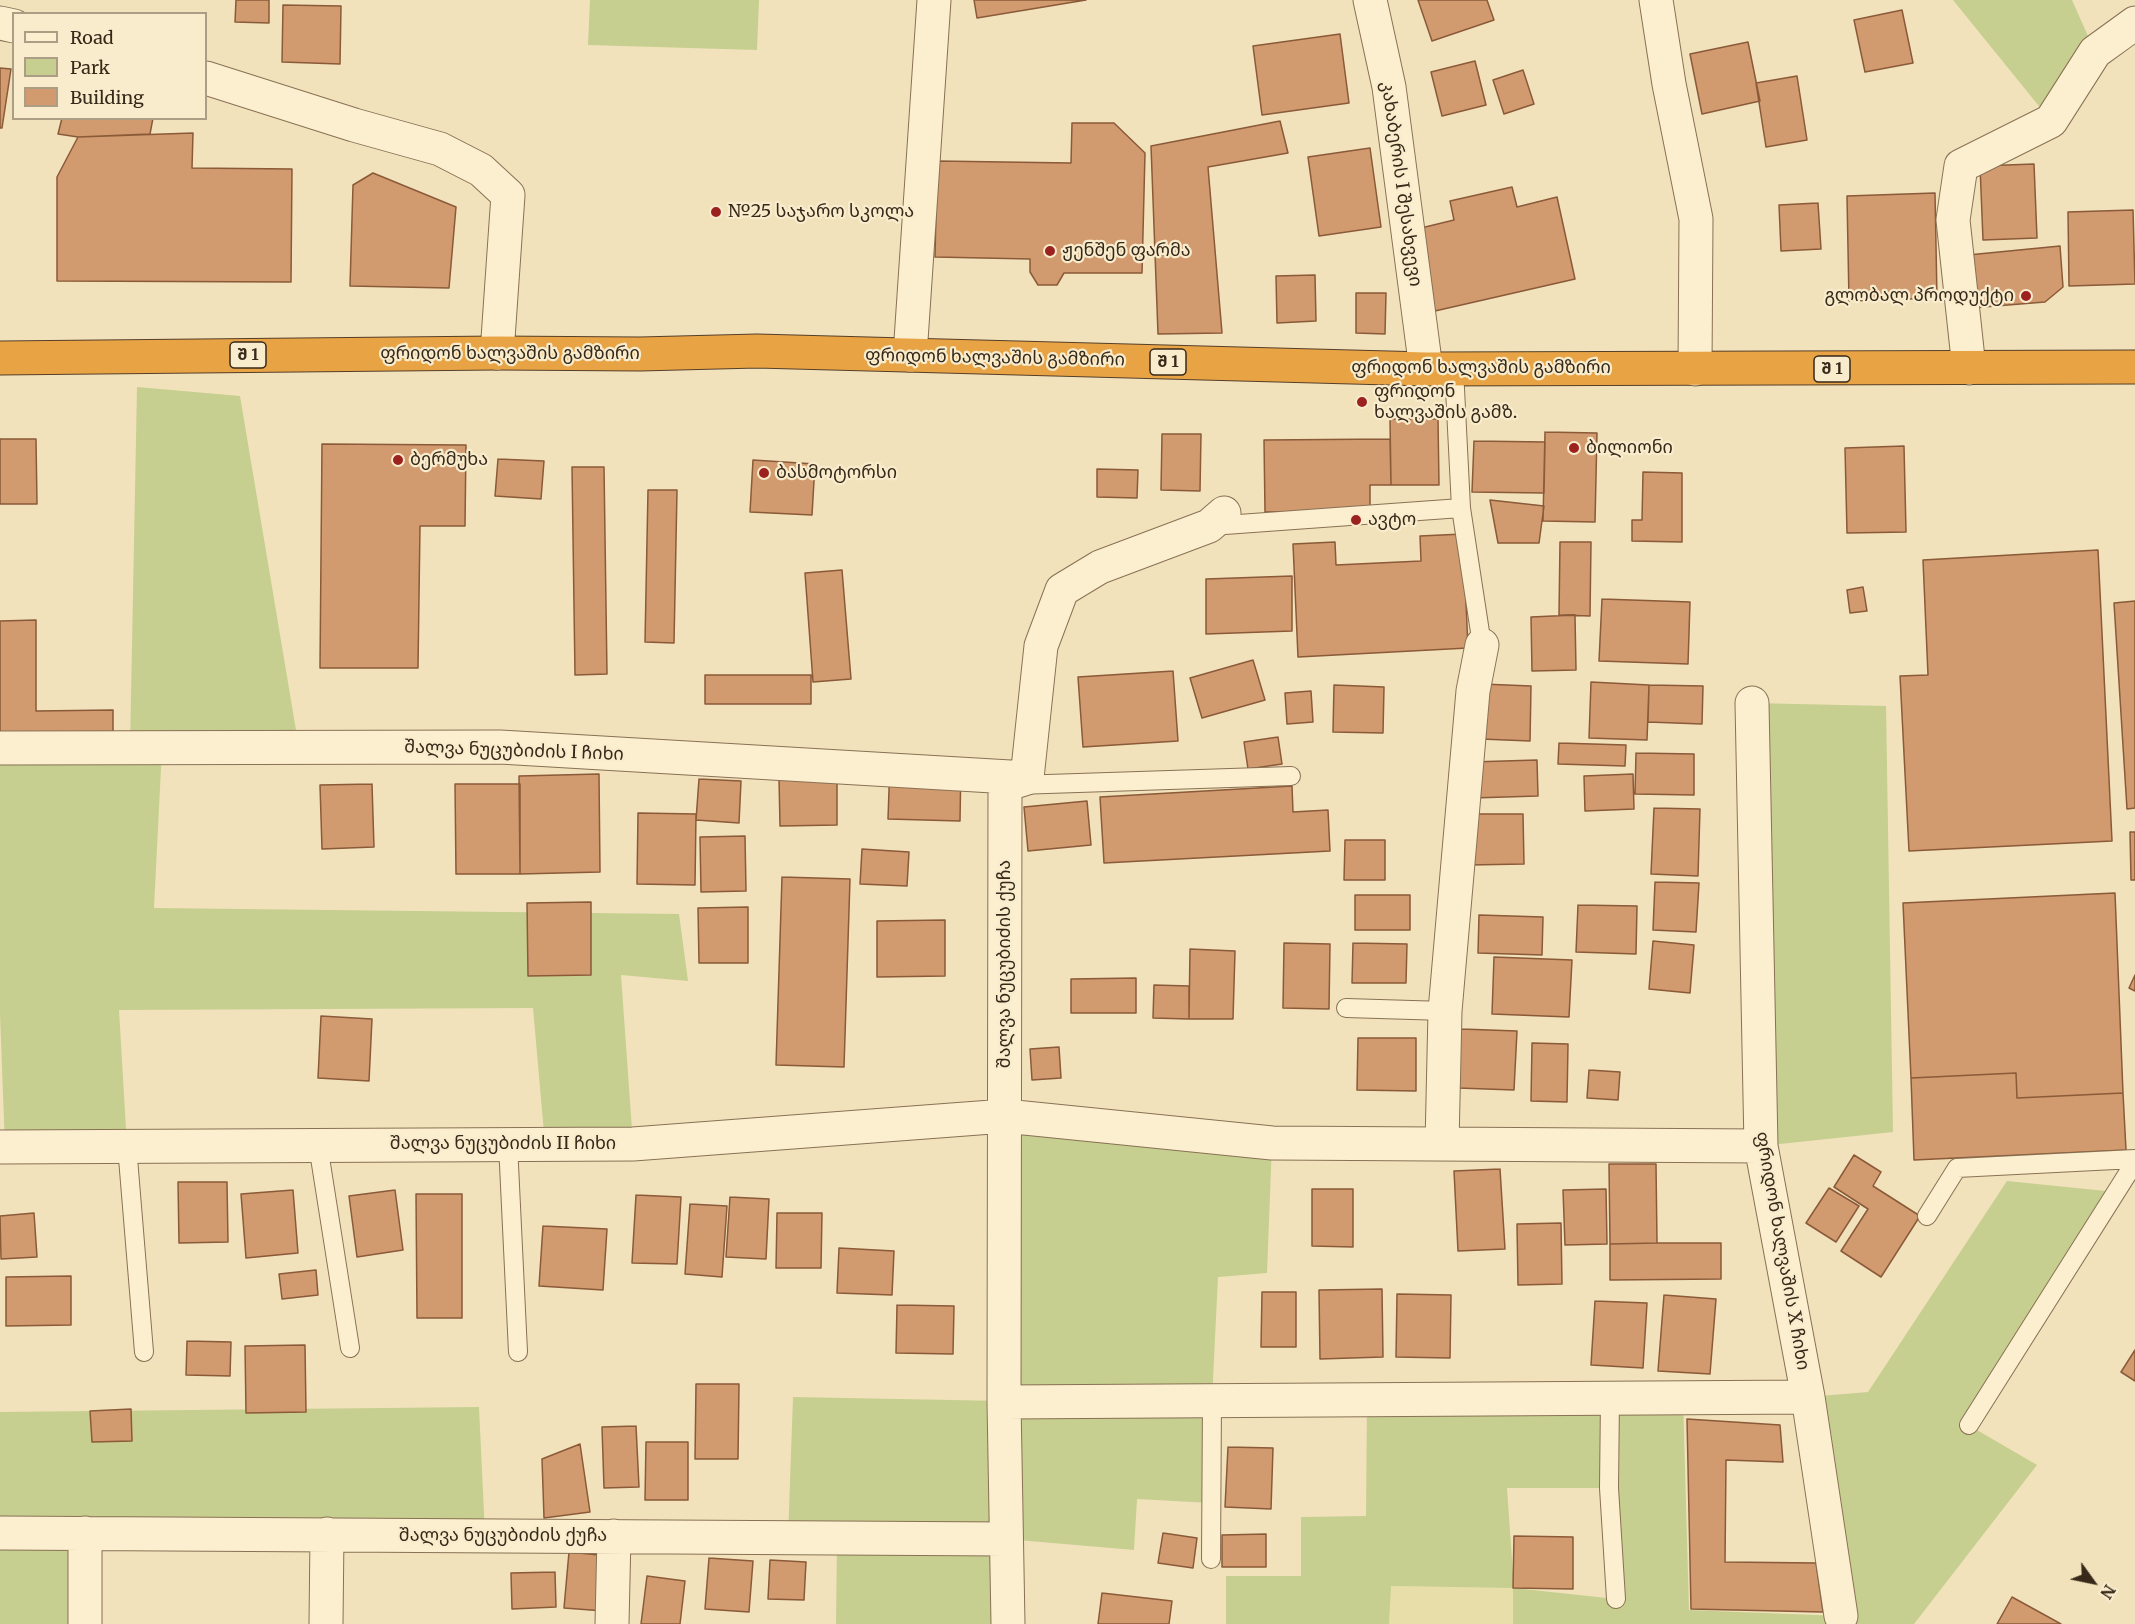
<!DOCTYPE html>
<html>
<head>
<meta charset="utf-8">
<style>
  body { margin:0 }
  #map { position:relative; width:2135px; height:1624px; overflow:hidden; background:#f1e2bc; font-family:Merriweather,serif }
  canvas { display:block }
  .legend { position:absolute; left:12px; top:12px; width:195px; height:108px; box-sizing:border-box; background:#f8eccc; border:2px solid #ab9e85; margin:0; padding:8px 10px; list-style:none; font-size:18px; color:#37291a }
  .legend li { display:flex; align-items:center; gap:12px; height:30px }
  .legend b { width:30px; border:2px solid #ab9e85 }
  .north { position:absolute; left:2063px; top:1552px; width:60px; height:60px; -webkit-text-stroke:4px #f8eccc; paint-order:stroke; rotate:123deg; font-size:16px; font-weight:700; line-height:24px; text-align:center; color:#37291a }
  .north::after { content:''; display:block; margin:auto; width:21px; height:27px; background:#37291a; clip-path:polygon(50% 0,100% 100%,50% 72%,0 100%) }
</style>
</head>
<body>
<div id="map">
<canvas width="2135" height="1624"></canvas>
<ul class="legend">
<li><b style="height:8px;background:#fbefcf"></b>Road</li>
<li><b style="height:16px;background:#c6cf8f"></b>Park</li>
<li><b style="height:16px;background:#d29a6f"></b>Building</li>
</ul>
<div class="north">N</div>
</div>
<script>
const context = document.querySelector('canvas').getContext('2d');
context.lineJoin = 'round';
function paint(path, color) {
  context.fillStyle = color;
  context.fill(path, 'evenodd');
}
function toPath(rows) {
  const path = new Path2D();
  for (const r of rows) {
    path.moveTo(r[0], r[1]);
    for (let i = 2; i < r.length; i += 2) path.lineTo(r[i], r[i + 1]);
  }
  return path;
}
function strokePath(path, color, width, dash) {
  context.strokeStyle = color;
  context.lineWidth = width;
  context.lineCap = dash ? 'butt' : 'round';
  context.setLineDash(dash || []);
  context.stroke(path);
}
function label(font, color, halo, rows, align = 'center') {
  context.font = font + ' Merriweather,"Noto Sans Georgian",serif';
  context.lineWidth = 4.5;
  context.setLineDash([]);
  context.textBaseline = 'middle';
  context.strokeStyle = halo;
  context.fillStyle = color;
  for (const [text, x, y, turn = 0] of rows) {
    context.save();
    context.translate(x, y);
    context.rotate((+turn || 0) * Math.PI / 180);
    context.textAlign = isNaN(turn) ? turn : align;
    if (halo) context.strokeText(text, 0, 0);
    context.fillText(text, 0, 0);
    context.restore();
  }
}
const farmland = toPath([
  [1390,1586,1514,1588,1513,1624,1389,1624]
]);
const green = toPath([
  [590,0,759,0,757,50,588,45],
  [1953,0,2072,0,2095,52,2051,121],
  [137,387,240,396,299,748,162,748,154,908,679,914,688,981,621,975,633,1144,545,1144,533,1008,119,1010,127,1146,5,1147,0,1014,0,748,130,748],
  [1752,703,1886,706,1893,1132,1761,1146],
  [1005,1116,1272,1143,1267,1273,1218,1277,1212,1400,1212,1503,1137,1499,1134,1550,1006,1539,1008,1624,836,1624,837,1538,788,1538,793,1397,1004,1401],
  [2007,1181,2116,1192,1970,1426,2037,1465,1914,1624,1513,1624,1513,1588,1391,1586,1389,1624,1226,1624,1226,1576,1301,1576,1301,1517,1366,1516,1367,1399,1683,1398,1689,1610,1841,1616,1808,1397,1868,1392],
  [1507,1488,1609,1488,1616,1599,1514,1588],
  [479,1407,485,1535,85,1533,85,1624,0,1624,0,1412]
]);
const building = toPath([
  [236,0,269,0,269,23,235,22,236,0],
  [974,0,1086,0,977,18,974,0],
  [1418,0,1487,0,1494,20,1432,41,1418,0],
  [283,5,341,6,340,64,282,62,283,5],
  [1902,10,1913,63,1865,72,1854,20,1902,10],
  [1340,34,1349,103,1262,115,1253,46,1340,34],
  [1748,42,1760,101,1702,114,1690,54,1748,42],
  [1475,61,1486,105,1442,116,1431,72,1475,61],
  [0,68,11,69,2,128,0,128,0,68],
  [1523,70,1534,104,1504,114,1493,80,1523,70],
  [1797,76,1807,140,1766,147,1756,83,1797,76],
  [62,118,153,118,150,134,78,137,58,134,62,118],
  [1280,121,1288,153,1208,167,1222,333,1158,334,1151,146,1280,121],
  [1072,123,1114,123,1145,153,1142,273,1064,273,1057,285,1038,285,1030,272,1030,259,935,257,937,161,1071,163,1072,123],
  [193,133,192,168,292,169,291,282,57,281,57,177,78,137,193,133],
  [1370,148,1381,227,1319,236,1308,157,1370,148],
  [2034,164,2037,238,1983,240,1980,166,2034,164],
  [373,173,456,207,449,288,350,286,353,185,373,173],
  [1512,187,1517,207,1557,197,1575,279,1435,311,1417,229,1454,220,1450,201,1512,187],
  [1935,193,1937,298,1849,301,1847,196,1935,193],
  [1818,203,1821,249,1781,251,1779,205,1818,203],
  [2133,210,2135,284,2069,286,2068,212,2133,210],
  [2060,246,2063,287,2045,302,1971,308,1968,255,2060,246],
  [1315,275,1316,321,1277,323,1276,276,1315,275],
  [1356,293,1386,293,1385,334,1356,333,1356,293],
  [1390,419,1438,419,1439,485,1391,485,1390,419],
  [1545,432,1597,433,1595,522,1543,521,1545,432],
  [1162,434,1201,434,1200,491,1161,490,1162,434],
  [0,439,36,439,37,504,0,504,0,439],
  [1390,439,1391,485,1370,485,1370,511,1265,512,1264,440,1390,439],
  [1474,441,1545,442,1544,493,1472,492,1474,441],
  [322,444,466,445,465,526,420,526,418,668,320,668,322,444],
  [1904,446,1906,532,1847,533,1845,448,1904,446],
  [498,459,544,461,541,499,495,496,498,459],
  [753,460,815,464,812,515,750,512,753,460],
  [572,467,604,467,607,674,575,675,572,467],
  [1097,469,1138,470,1137,498,1097,497,1097,469],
  [1643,472,1682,473,1682,542,1632,541,1632,520,1642,520,1643,472],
  [648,490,677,490,674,643,645,642,648,490],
  [1490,500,1544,506,1539,543,1498,543,1490,500],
  [1463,534,1468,648,1298,657,1293,544,1335,542,1336,565,1421,561,1420,536,1463,534],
  [1560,542,1591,542,1590,616,1559,615,1560,542],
  [2098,550,2112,841,1909,851,1900,676,1928,675,1923,560,2098,550],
  [842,570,851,679,813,682,805,573,842,570],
  [1292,576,1292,631,1206,634,1206,579,1292,576],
  [1863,587,1867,611,1850,613,1847,590,1863,587],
  [1602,599,1690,602,1688,664,1599,661,1602,599],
  [2135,601,2135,808,2127,809,2114,603,2135,601],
  [1575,615,1576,670,1532,671,1531,617,1575,615],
  [36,620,36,711,113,710,113,744,0,744,0,621,36,620],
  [1253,660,1265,700,1202,718,1190,678,1253,660],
  [1173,671,1178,741,1083,747,1078,677,1173,671],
  [705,675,811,675,811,704,705,704,705,675],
  [1591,682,1649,685,1647,740,1589,738,1591,682],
  [1482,684,1531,686,1530,741,1481,739,1482,684],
  [1334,685,1384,687,1383,733,1333,732,1334,685],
  [1649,685,1703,686,1702,724,1648,722,1649,685],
  [1311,691,1313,722,1287,724,1285,693,1311,691],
  [1278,737,1282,764,1248,769,1244,742,1278,737],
  [1559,743,1626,745,1625,766,1558,764,1559,743],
  [1636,753,1694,754,1694,795,1635,794,1636,753],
  [1537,760,1538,796,1472,798,1471,762,1537,760],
  [890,761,961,762,960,821,888,819,890,761],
  [599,774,600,872,520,874,519,776,599,774],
  [1633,774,1634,809,1585,811,1584,776,1633,774],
  [837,777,837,825,780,826,779,778,837,777],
  [699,779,741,781,739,823,696,820,699,779],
  [372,784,374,847,322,849,320,785,372,784],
  [455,784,520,784,520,874,456,874,455,784],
  [1292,786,1293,812,1328,810,1330,851,1104,863,1100,797,1292,786],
  [1087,801,1091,845,1028,851,1024,807,1087,801],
  [1654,808,1700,809,1698,876,1651,874,1654,808],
  [638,813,696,814,695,885,637,884,638,813],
  [1469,814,1523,814,1524,864,1469,865,1469,814],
  [2130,832,2135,832,2135,880,2131,880,2130,832],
  [745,836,746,891,701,892,700,837,745,836],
  [1345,840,1385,840,1385,880,1344,880,1345,840],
  [862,849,909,852,907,886,860,884,862,849],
  [782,877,850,879,844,1067,776,1065,782,877],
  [1655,882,1699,883,1696,932,1653,930,1655,882],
  [2115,893,2123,1093,2017,1098,2016,1073,1911,1078,1903,903,2115,893],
  [1355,895,1410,895,1410,930,1355,930,1355,895],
  [591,902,591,975,528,976,527,903,591,902],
  [1578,905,1637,906,1636,954,1576,952,1578,905],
  [748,907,748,963,699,963,698,908,748,907],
  [1479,915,1543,917,1542,955,1478,953,1479,915],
  [945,920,945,976,877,977,877,921,945,920],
  [1653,941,1694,945,1690,993,1649,989,1653,941],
  [1284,943,1330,944,1329,1009,1283,1008,1284,943],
  [1353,943,1407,944,1406,983,1352,983,1353,943],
  [1190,949,1235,951,1233,1019,1189,1019,1190,949],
  [1494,957,1572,960,1569,1017,1492,1014,1494,957],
  [2135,975,2135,991,2129,988,2135,975],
  [1136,978,1136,1013,1071,1013,1071,979,1136,978],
  [1154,985,1189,986,1189,1019,1153,1018,1154,985],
  [321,1016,372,1019,369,1081,318,1078,321,1016],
  [1461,1029,1517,1031,1514,1090,1458,1088,1461,1029],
  [1358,1038,1416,1038,1416,1091,1357,1090,1358,1038],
  [1532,1043,1568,1044,1567,1102,1531,1101,1532,1043],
  [1059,1047,1061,1078,1032,1080,1030,1049,1059,1047],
  [1589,1070,1620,1072,1618,1100,1587,1098,1589,1070],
  [2016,1073,2017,1098,2123,1093,2126,1150,1914,1160,1911,1078,2016,1073],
  [1854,1155,1881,1172,1873,1186,1920,1216,1881,1277,1841,1251,1868,1209,1834,1187,1854,1155],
  [1609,1164,1656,1164,1657,1243,1610,1244,1609,1164],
  [1500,1169,1505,1249,1458,1251,1454,1171,1500,1169],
  [178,1182,227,1182,228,1242,179,1243,178,1182],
  [1829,1188,1859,1206,1836,1242,1806,1223,1829,1188],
  [1312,1189,1353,1189,1353,1247,1312,1246,1312,1189],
  [1606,1189,1607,1244,1565,1245,1563,1190,1606,1189],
  [293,1190,298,1253,246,1258,241,1194,293,1190],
  [395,1190,403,1250,357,1257,349,1196,395,1190],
  [416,1194,462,1194,462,1318,417,1318,416,1194],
  [636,1195,681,1197,677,1264,632,1263,636,1195],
  [730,1197,769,1199,766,1259,726,1257,730,1197],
  [690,1204,727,1206,722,1277,685,1274,690,1204],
  [34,1213,37,1257,1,1259,0,1216,34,1213],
  [777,1213,822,1213,821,1268,776,1268,777,1213],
  [1561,1223,1562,1284,1518,1285,1517,1224,1561,1223],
  [543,1226,607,1229,603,1290,539,1286,543,1226],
  [1657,1243,1721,1243,1721,1279,1610,1280,1610,1244,1657,1243],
  [839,1248,894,1251,892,1295,837,1293,839,1248],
  [316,1270,318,1295,282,1299,279,1274,316,1270],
  [71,1276,71,1325,6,1326,6,1277,71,1276],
  [1382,1289,1383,1357,1320,1359,1319,1290,1382,1289],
  [1262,1292,1296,1292,1296,1347,1261,1347,1262,1292],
  [1397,1294,1451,1295,1450,1358,1396,1357,1397,1294],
  [1664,1295,1716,1299,1710,1374,1658,1371,1664,1295],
  [1595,1301,1647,1303,1643,1368,1591,1365,1595,1301],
  [897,1305,954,1306,953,1354,896,1353,897,1305],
  [187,1341,231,1342,230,1376,186,1375,187,1341],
  [305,1345,306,1412,246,1413,245,1346,305,1345],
  [2135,1350,2135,1381,2121,1372,2135,1350],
  [696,1384,739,1384,738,1459,695,1459,696,1384],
  [131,1409,132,1441,92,1442,90,1411,131,1409],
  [1687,1419,1780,1425,1783,1462,1726,1460,1725,1562,1816,1563,1823,1612,1691,1609,1687,1419],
  [636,1426,639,1487,604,1488,602,1427,636,1426],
  [646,1442,688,1442,688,1500,645,1500,646,1442],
  [580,1444,590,1512,544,1518,542,1459,580,1444],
  [1228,1447,1273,1448,1271,1509,1225,1507,1228,1447],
  [1163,1533,1197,1538,1193,1568,1158,1563,1163,1533],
  [1266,1534,1266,1567,1222,1567,1222,1535,1266,1534],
  [1514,1536,1573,1537,1573,1589,1513,1588,1514,1536],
  [569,1552,609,1556,604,1611,564,1608,569,1552],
  [709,1558,753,1561,749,1612,705,1609,709,1558],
  [770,1560,806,1562,804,1600,768,1599,770,1560],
  [555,1572,556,1607,512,1609,511,1573,555,1572],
  [647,1576,685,1581,680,1624,641,1624,647,1576],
  [1102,1593,1172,1601,1169,1624,1098,1624,1102,1593],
  [2012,1597,2061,1624,1997,1624,2012,1597]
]);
const lane = toPath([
  [1454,369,1461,508,1482,645],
  [1211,526,1461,508],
  [1017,785,1291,776],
  [1346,1008,1445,1011],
  [508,1144,518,1352],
  [318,1145,350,1348],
  [127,1146,144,1352],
  [1927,1216,1957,1168,2135,1159],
  [1610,1398,1609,1488,1616,1599],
  [1969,1425,2135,1162],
  [1211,1559,1212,1400]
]);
const street = toPath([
  [1370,0,1389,87,1426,369],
  [1656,0,1669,84,1696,219,1695,369],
  [0,23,14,26],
  [206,78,354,125,440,149,481,170,508,195,497,353],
  [910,355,934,0],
  [1969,368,1953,220,1961,166,2051,121,2095,52,2135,23],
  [1752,703,1761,1146,1808,1397,1841,1616],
  [0,748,500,747,1027,778],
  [1442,1144,1445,1011,1473,691,1482,645],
  [0,1147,633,1144,1005,1116,1272,1143,1761,1146],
  [1004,1402,1808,1397],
  [0,1533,1005,1539],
  [85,1624,85,1533],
  [326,1624,327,1534],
  [612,1624,614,1536],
  [1008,1624,1004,1402,1005,785,1027,778,1041,646,1062,590,1100,567,1209,526,1224,513]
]);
const highway = toPath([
  [0,358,497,353,640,354,757,351,1426,369,2135,367]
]);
const markers = [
  [716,212,6,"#9c2220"],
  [1050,251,6,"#9c2220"],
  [2026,296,6,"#9c2220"],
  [1362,402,6,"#9c2220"],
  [1574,448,6,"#9c2220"],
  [398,460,6,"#9c2220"],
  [764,473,6,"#9c2220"],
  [1356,520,6,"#9c2220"]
];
const shields = [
  [248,355,36],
  [1168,362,36],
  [1832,369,36]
];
const shieldNames = [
  ["შ 1",248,355],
  ["შ 1",1168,362],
  ["შ 1",1832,369]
];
const streetNames = [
  ["კახაბერის I შესახვევი",1401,184,82],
  ["ფრიდონ ხალვაშის გამზირი",510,354],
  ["ფრიდონ ხალვაშის გამზირი",995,358,1],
  ["ფრიდონ ხალვაშის გამზირი",1481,368],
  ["შალვა ნუცუბიძის I ჩიხი",514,751,2],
  ["შალვა ნუცუბიძის ქუჩა",1005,964,-90],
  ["შალვა ნუცუბიძის II ჩიხი",503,1144],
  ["ფრიდონ ხალვაშის X ჩიხი",1782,1251,80],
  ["შალვა ნუცუბიძის ქუჩა",503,1536]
];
const poiNames = [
  ["№25 საჯარო სკოლა",728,212],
  ["ჟენშენ ფარმა",1062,251],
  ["გლობალ პროდუქტი",2014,296,"right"],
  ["ფრიდონ",1374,392],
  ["ხალვაშის გამზ.",1374,413],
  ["ბილიონი",1586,448],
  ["ბერმუხა",410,460],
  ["ბასმოტორსი",776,473],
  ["ავტო",1368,520]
];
paint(farmland, '#e7dea9');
paint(green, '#c6cf8f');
paint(building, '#d29a6f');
strokePath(building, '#8a5a39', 1.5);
strokePath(lane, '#897154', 20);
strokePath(street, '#897154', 35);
strokePath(highway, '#563f29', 35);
strokePath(lane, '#fbefcf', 18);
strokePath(street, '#fbefcf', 33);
strokePath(highway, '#e8a345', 33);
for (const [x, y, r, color] of markers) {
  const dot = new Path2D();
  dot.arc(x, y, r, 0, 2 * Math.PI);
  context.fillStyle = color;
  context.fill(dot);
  strokePath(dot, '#f8eccc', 2);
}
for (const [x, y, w] of shields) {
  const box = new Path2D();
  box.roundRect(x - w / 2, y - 13, w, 26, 4.5);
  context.fillStyle = '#f8eccc';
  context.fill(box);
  strokePath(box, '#37291a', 1.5);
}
label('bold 16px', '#37291a', null, shieldNames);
label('18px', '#37291a', '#f8eccc', streetNames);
label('18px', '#37291a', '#f8eccc', poiNames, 'left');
</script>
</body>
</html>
